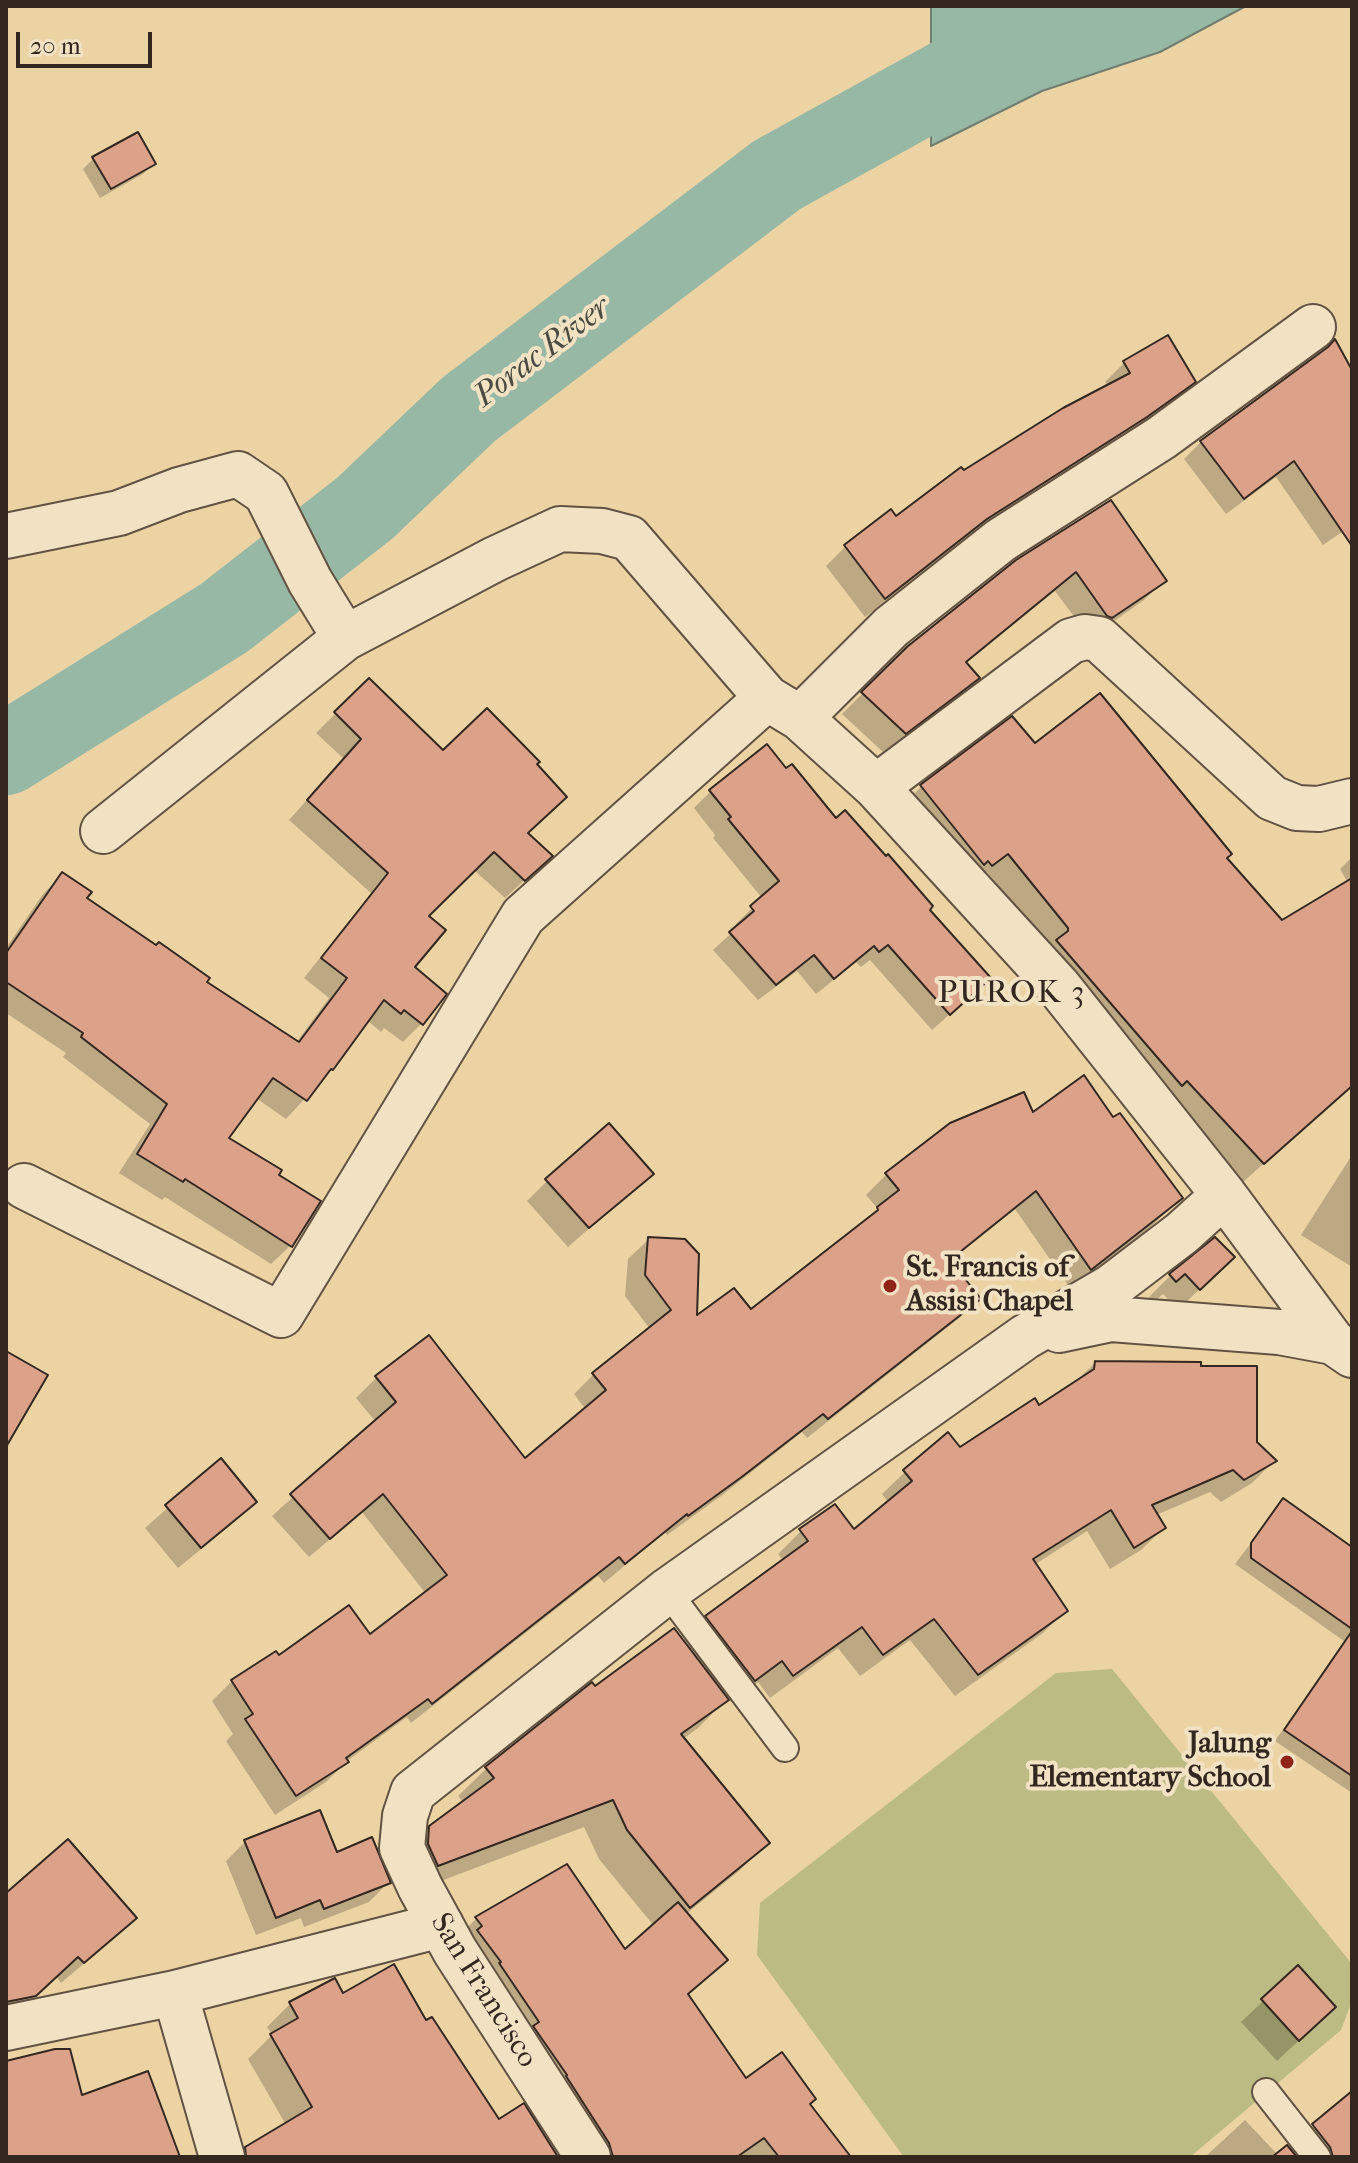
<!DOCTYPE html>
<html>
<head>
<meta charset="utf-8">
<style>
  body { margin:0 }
  #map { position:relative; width:1358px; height:2163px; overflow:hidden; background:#ebd3a4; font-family:"IM FELL French Canon",serif }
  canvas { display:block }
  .frame { position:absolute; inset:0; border:8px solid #332720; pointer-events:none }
  .scale { position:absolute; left:16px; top:32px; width:136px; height:36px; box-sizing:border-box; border:4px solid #332720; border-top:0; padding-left:10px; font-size:24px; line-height:28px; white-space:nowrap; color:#332720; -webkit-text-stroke:6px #f2e2c4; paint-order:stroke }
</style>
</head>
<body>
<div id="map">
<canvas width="1358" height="2163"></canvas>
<div class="frame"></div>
<div class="scale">20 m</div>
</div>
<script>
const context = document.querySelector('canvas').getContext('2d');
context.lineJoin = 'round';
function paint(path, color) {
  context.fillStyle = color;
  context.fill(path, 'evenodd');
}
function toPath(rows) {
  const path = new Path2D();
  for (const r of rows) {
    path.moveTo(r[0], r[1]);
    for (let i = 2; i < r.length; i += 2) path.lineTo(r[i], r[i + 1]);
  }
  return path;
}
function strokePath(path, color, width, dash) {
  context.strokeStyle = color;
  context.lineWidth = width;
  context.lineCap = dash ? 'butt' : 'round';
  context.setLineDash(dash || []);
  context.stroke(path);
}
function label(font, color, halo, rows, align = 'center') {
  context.font = font + ' "IM FELL French Canon",serif';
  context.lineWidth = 8;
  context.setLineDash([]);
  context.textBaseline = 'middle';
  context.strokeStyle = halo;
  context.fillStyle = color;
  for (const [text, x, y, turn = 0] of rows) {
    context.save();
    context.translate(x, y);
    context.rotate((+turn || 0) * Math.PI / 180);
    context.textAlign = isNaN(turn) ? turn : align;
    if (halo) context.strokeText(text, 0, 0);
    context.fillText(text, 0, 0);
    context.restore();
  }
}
const green = toPath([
  [1112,1669,1352,1964,1352,2001,1341,2030,1190,2157,904,2157,757,1955,760,1903,1056,1673]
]);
const water = toPath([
  [931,6,1246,6,1160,52,1042,91,931,146,931,6]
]);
const shadow = toPath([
  [94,158,153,164,143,174,100,198,83,169],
  [1125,362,1193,381,1174,401,1125,436,966,538,865,617,826,566,846,546,896,519,963,472,1108,386,1105,382],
  [1352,370,1352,525,1323,545,1276,477,1226,514,1184,459,1201,442],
  [1017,562,1164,580,1144,600,1090,638,1055,591,965,664,977,678,957,698,884,753,842,714,909,647],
  [369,680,526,834,531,874,505,898,474,870,426,916,412,967,422,1023,403,1042,384,1028,381,1032,367,1020,332,1069,286,1119,256,1098,226,1139,276,1175,290,1246,271,1264,165,1197,162,1200,119,1173,150,1124,63,1057,66,1053,6,1013,6,948,43,894,62,875,85,899,296,1043,329,998,304,978,371,893,289,820,344,759,316,733],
  [1035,746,1225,858,1282,923,1348,883,1340,869,1352,857,1352,1085,1243,1182,1166,1099,987,872,971,884,902,806,922,786],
  [786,771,927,910,971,995,932,1030,870,960,861,967,856,962,816,994,797,971,758,1000,713,950,737,928,735,925,762,898,713,838,715,835,694,808,711,791],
  [1032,1115,1113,1120,1181,1198,1143,1234,1070,1288,1015,1209,949,1262,979,1299,958,1319,807,1438,802,1432,721,1496,667,1535,665,1532,604,1583,598,1576,411,1723,407,1717,347,1761,326,1782,275,1815,226,1741,233,1734,212,1701,232,1681,278,1658,369,1637,426,1594,362,1512,309,1557,272,1516,376,1422,356,1398,376,1378,429,1338,525,1461,586,1410,574,1394,594,1374,650,1329,625,1296,628,1259,649,1239,695,1320,751,1312,862,1225,878,1209,866,1195,886,1175,951,1124],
  [1352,1155,1352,1267,1301,1235],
  [651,1174,568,1247,527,1201,547,1181],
  [1215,1240,1211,1278,1178,1310,1163,1294,1154,1302,1149,1297,1170,1276],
  [1095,1363,1255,1443,1274,1461,1252,1483,1221,1502,1210,1492,1156,1515,1164,1528,1141,1550,1110,1569,1087,1531,1034,1565,1066,1610,1043,1633,955,1696,910,1640,860,1676,838,1648,770,1698,758,1682,731,1702,728,1698,698,1728,683,1739,767,1843,739,1871,686,1914,725,1960,687,1996,745,2081,808,2105,847,2157,580,2157,454,1941,477,1918,625,1952,654,1926,599,1859,584,1827,409,1893,401,1857,430,1828,464,1803,458,1796,487,1768,594,1688,682,1641,707,1617,783,1561,778,1554,801,1531,853,1532,889,1503,882,1494,905,1472,960,1449,1038,1408,1072,1385],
  [221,1461,255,1502,233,1523,178,1568,145,1528],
  [1283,1501,1352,1549,1352,1793,1275,1741,1344,1641,1235,1564],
  [245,1842,336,1854,388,1883,369,1902,304,1927,301,1918,256,1935,226,1861],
  [6,1895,113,1939,61,1983,56,1976,13,2017,6,2018],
  [1298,1968,1312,2028,1277,2061,1241,2022],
  [343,1995,426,2023,498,2122,556,2157,246,2157,286,2125,248,2059,272,2035,267,2027,290,2004],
  [1352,2093,1352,2157,1312,2157,1300,2139],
  [1245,2120,1278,2155,1295,2157,1205,2157]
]);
const river = toPath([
  [6,754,224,618,365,508,469,409,777,175,1048,25,1113,6]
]);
const building = toPath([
  [138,132,156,164,111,189,92,157,138,132],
  [1168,335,1196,382,1147,417,987,519,885,599,844,545,891,509,896,516,961,467,964,470,1063,408,1130,373,1123,361,1168,335],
  [1335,339,1352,370,1352,546,1294,461,1244,499,1200,441,1328,347,1335,339],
  [1111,500,1167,581,1112,618,1107,616,1076,572,966,662,980,678,906,734,861,692,908,646,1016,560,1111,500],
  [369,678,443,750,487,708,540,762,537,764,567,797,528,833,553,856,525,881,494,852,429,916,446,930,415,967,447,994,423,1025,404,1010,401,1014,384,1000,333,1070,331,1069,307,1101,273,1078,229,1138,282,1170,279,1175,321,1201,292,1247,185,1179,183,1182,137,1154,167,1104,81,1037,83,1033,6,982,6,953,62,872,92,892,87,898,156,945,159,942,210,978,207,982,299,1042,347,978,321,958,388,873,307,800,361,739,334,712,369,678],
  [1100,693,1232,854,1227,858,1282,920,1352,878,1352,1086,1264,1164,1187,1081,1182,1086,1056,940,1068,931,1068,928,1008,854,992,866,988,861,984,865,920,785,1012,716,1035,743,1100,693],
  [767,744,786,768,792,764,836,818,845,810,886,856,888,854,933,906,930,910,991,978,950,1015,888,945,879,952,874,946,834,979,814,955,776,985,729,932,754,911,750,906,779,881,728,819,731,817,709,790,767,744],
  [1084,1075,1113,1117,1120,1113,1183,1198,1091,1270,1036,1191,950,1260,981,1299,828,1419,823,1414,743,1476,688,1516,687,1514,625,1564,619,1557,432,1704,428,1699,346,1758,349,1762,296,1796,245,1719,253,1714,231,1680,276,1651,279,1655,349,1605,370,1634,447,1575,383,1494,330,1539,290,1494,396,1402,375,1376,429,1335,525,1458,606,1390,592,1373,671,1310,645,1275,648,1237,685,1239,699,1254,697,1315,734,1288,751,1309,878,1210,877,1207,899,1190,885,1173,950,1123,1024,1092,1033,1112,1084,1075],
  [609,1123,654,1174,589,1228,545,1179,609,1123],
  [1215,1237,1235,1257,1200,1290,1185,1274,1176,1282,1169,1274,1215,1237],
  [6,1351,48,1375,6,1447,6,1351],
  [1095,1361,1201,1362,1201,1366,1257,1366,1257,1442,1277,1461,1244,1480,1233,1470,1152,1505,1166,1528,1134,1548,1111,1510,1033,1559,1068,1611,978,1675,934,1619,883,1655,862,1627,793,1676,782,1661,755,1681,705,1616,808,1541,799,1529,835,1504,854,1529,912,1481,903,1470,948,1432,960,1447,1035,1398,1039,1405,1094,1369,1095,1361],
  [221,1458,257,1502,201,1548,165,1505,221,1458],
  [1283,1498,1352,1547,1352,1629,1251,1558,1251,1543,1283,1498],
  [674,1628,729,1700,681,1734,770,1843,690,1908,627,1830,613,1800,438,1866,428,1844,429,1826,494,1778,485,1767,592,1682,595,1686,674,1628],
  [1352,1631,1352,1776,1284,1730,1352,1631],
  [320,1810,337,1852,372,1837,391,1883,324,1909,320,1900,276,1918,244,1840,320,1810],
  [68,1839,137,1918,84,1963,78,1957,36,1996,6,2002,6,1893,68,1839],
  [567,1864,625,1949,678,1902,728,1960,688,1994,746,2078,782,2052,816,2099,810,2104,851,2157,779,2157,764,2138,737,2157,613,2157,609,2143,566,2076,567,2075,533,2026,539,2022,499,1963,501,1962,477,1930,482,1926,475,1917,567,1864],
  [394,1964,426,2020,432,2017,499,2119,524,2103,558,2157,246,2157,245,2147,312,2107,270,2034,298,2018,289,2002,335,1978,343,1993,394,1964],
  [1298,1965,1336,2007,1299,2041,1261,1999,1298,1965],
  [55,2049,70,2049,82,2095,148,2071,180,2157,6,2157,6,2061,55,2049],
  [1352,2091,1352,2157,1333,2157,1330,2147,1312,2124,1352,2091],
  [1287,2145,1297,2157,1272,2157,1287,2145]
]);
const lane = toPath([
  [667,1591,785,1748],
  [1266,2092,1317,2157]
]);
const street = toPath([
  [6,536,119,513,179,490,238,474,266,493,310,581,345,638],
  [800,718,891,627,1001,540,1161,438,1313,327],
  [876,787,1071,641,1085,637,1099,639,1272,798,1297,808,1319,809,1352,801],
  [103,831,345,638,495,559,560,529,602,531,629,538,767,698,800,718,876,787,1058,986,1224,1195,1333,1342,1352,1355],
  [24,1186,281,1315,523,916,767,698],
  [1059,1330,1111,1319,1279,1332,1333,1342],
  [175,1993,441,1925],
  [6,2028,175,1993,222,2157],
  [588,2157,455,1951,420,1887,402,1848,405,1816,413,1792,667,1591,1025,1337,1111,1287,1182,1233,1224,1195]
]);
const markers = [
  [890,1286,8,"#8f2418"],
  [1287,1762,8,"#8f2418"]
];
const poiNames = [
  ["St. Francis of",906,1269],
  ["Assisi Chapel",906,1303],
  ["Jalung",1271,1745,"right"],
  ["Elementary School",1271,1779,"right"]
];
const streetNames = [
  ["San Francisco",483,1991,58]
];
const waterNames = [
  ["Porac River",543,353,-37]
];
const neighbourhoodNames = [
  ["PUROK 3",1012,994]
];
paint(green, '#bbbb83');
paint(water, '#98b8a6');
strokePath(water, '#707e70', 2);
paint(shadow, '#0003');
strokePath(river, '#98b8a6', 82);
paint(building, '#dba289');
strokePath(building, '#332720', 2);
strokePath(lane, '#615241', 30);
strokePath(street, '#615241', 48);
strokePath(lane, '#f2e2c4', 26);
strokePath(street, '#f2e2c4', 44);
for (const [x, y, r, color] of markers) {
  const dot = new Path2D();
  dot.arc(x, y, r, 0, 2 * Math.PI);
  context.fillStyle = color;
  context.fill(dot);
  strokePath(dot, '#f2e2c4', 3);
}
label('bold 30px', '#332720', '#f2e2c4', poiNames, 'left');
label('30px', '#332720', '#f2e2c4', streetNames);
label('italic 32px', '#4c4b42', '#f2e2c4', waterNames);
context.letterSpacing = '2px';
label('32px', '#332720', '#f2e2c4', neighbourhoodNames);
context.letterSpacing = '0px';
</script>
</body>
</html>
